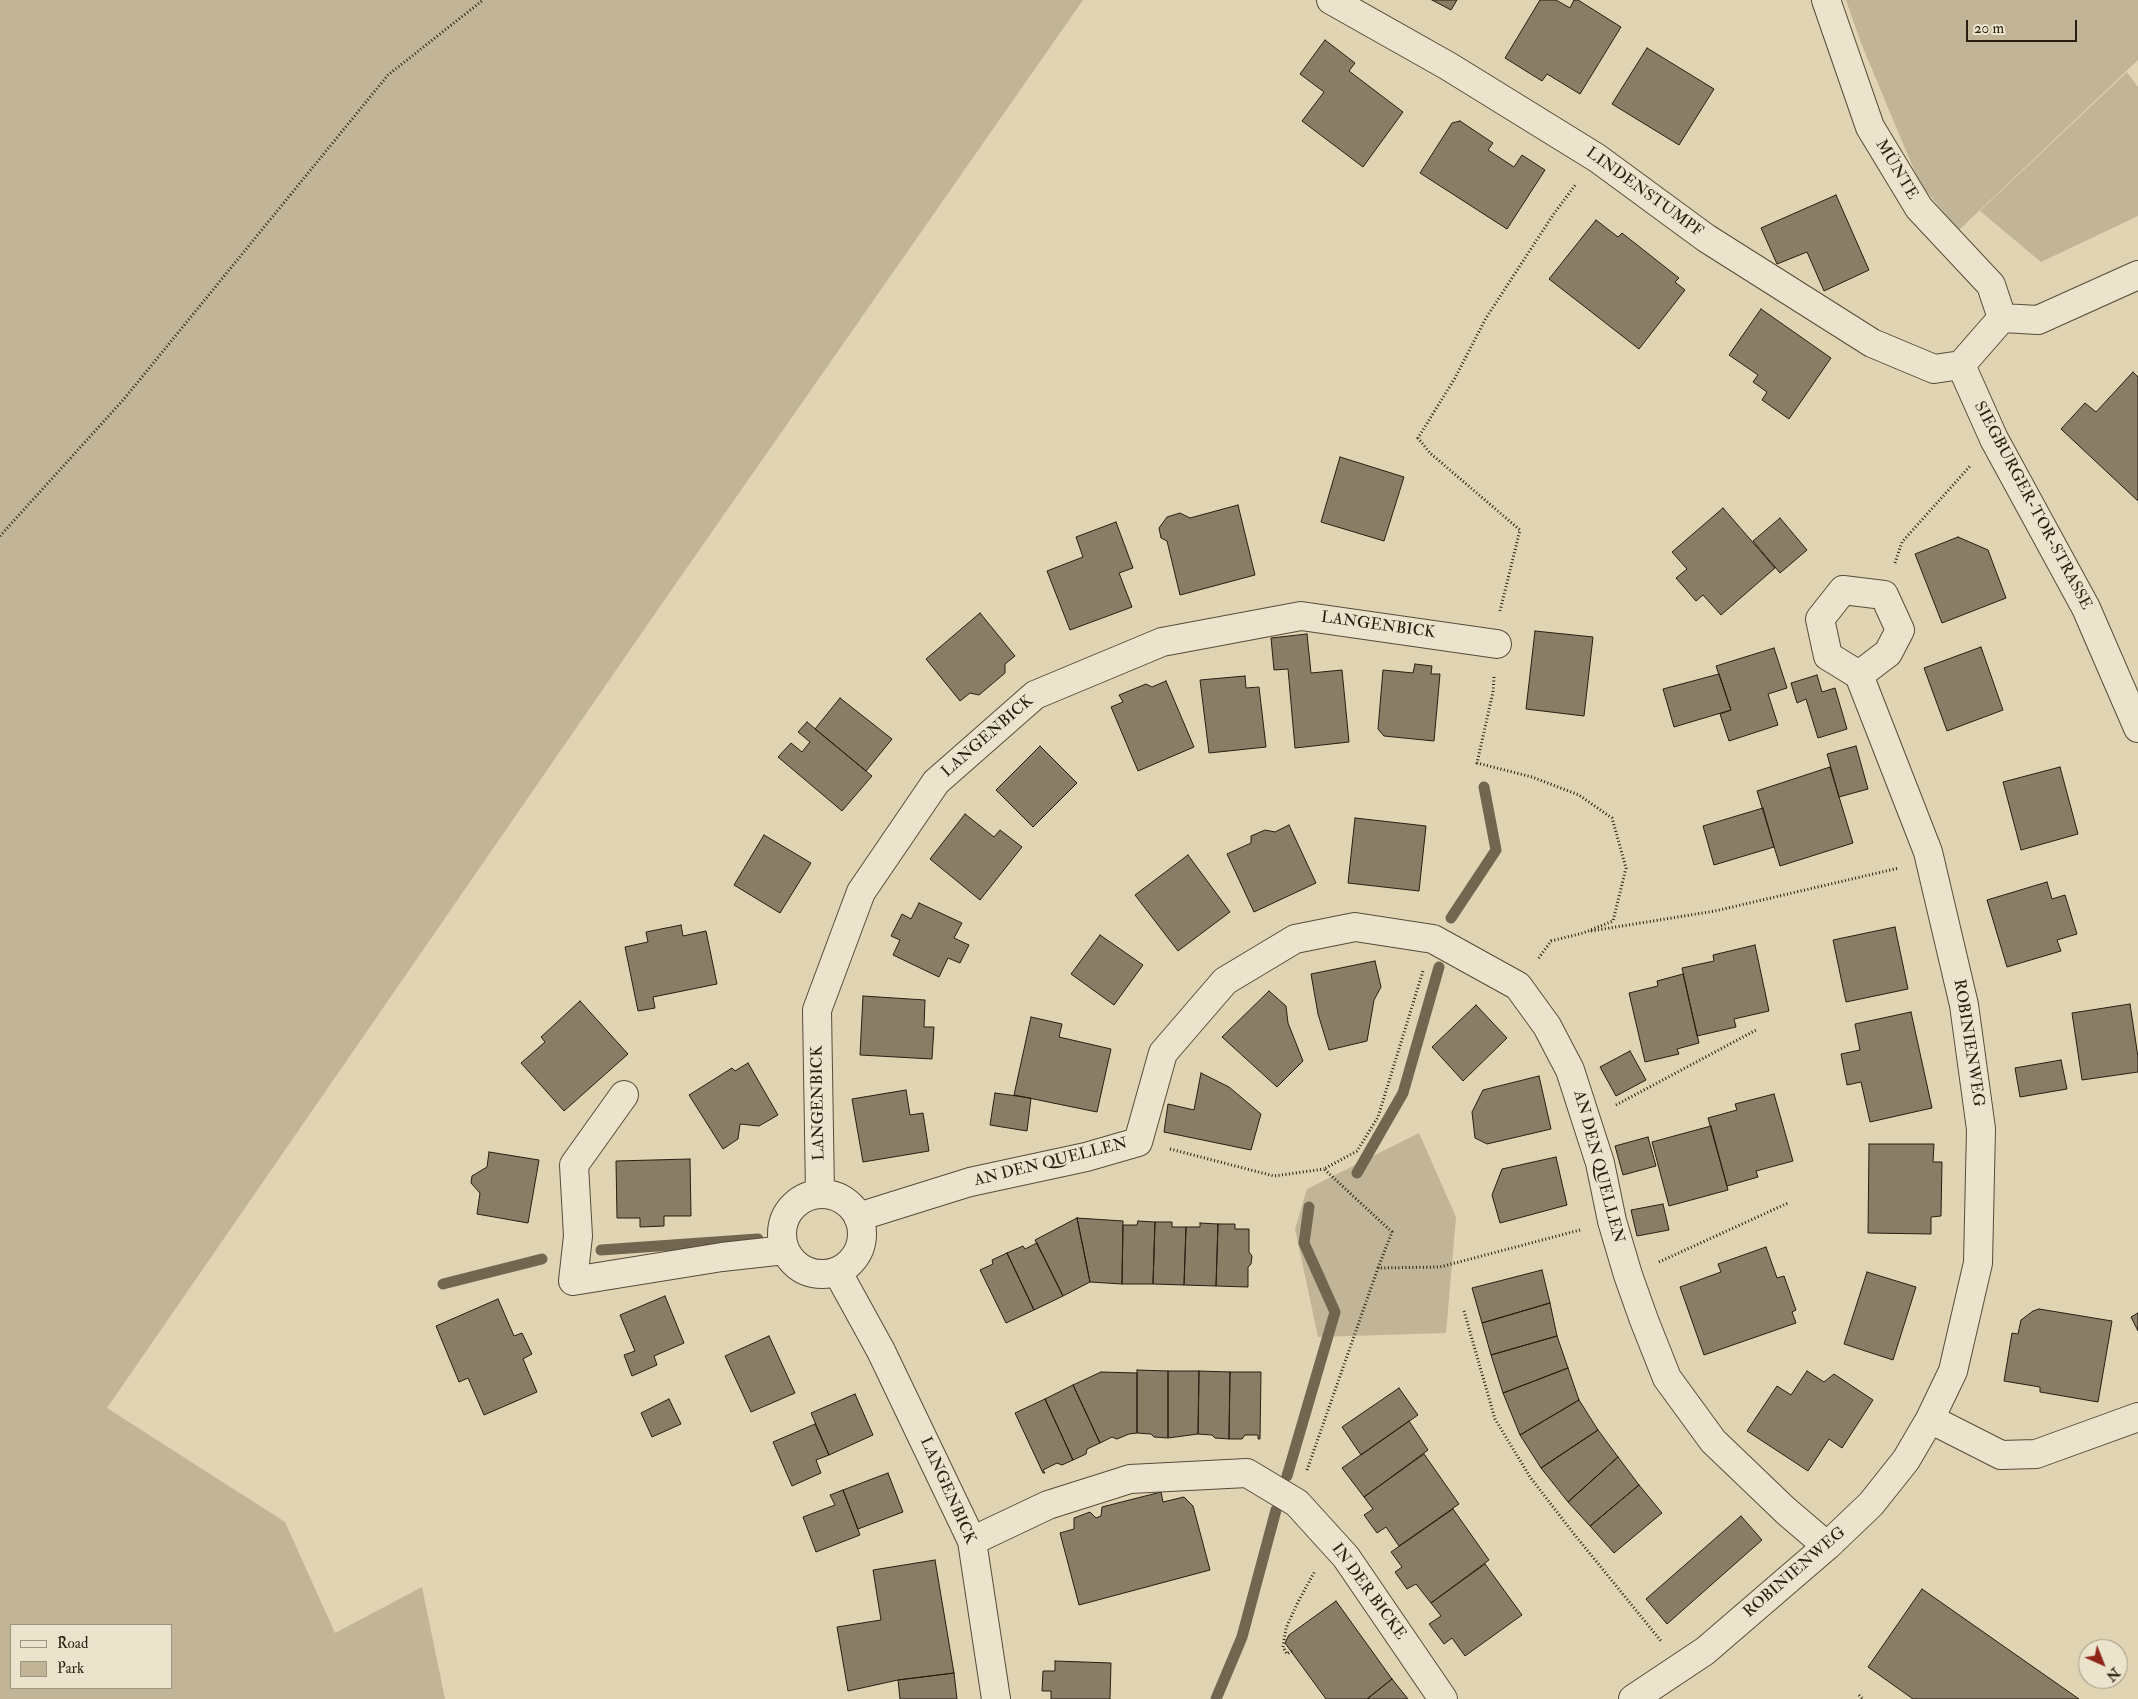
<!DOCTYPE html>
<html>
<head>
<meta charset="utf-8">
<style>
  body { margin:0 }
  #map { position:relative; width:2138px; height:1699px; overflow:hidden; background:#e1d4b2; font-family:"IM FELL Double Pica",serif }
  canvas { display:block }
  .legend { position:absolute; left:10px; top:1624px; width:162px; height:65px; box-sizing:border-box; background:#ece3cd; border:1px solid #9e9482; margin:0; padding:6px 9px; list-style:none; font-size:15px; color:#291e11 }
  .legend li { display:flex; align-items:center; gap:10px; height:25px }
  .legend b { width:25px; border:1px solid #9e9482 }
  .north { position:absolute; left:2078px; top:1639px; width:50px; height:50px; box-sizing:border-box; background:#ece3cd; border:1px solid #9e9482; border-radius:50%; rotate:136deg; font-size:14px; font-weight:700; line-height:20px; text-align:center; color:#291e11 }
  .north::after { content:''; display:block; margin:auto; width:18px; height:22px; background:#8f2418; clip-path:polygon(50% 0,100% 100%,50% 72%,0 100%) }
  .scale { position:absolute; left:1966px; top:20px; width:111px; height:22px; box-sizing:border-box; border:2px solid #291e11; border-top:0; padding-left:6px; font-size:15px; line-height:18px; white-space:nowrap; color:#291e11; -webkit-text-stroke:4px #ece3cd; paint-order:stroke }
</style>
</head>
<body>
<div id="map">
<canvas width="2138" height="1699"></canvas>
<ul class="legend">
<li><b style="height:6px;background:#ece3cd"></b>Road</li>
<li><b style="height:14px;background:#c2b597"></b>Park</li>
</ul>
<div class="north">N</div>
<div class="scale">20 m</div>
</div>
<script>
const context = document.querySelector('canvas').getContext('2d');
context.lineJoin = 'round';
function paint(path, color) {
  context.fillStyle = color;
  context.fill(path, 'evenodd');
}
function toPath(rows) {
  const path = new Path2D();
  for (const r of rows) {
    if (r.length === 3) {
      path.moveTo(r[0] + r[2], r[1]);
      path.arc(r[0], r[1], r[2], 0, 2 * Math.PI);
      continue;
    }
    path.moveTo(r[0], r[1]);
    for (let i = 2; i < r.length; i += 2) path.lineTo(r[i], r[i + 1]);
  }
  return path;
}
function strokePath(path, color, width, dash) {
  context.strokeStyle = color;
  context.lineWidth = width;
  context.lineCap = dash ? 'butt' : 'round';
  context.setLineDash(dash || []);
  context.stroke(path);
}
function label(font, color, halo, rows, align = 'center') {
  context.font = font + ' "IM FELL Double Pica",serif';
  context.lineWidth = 4;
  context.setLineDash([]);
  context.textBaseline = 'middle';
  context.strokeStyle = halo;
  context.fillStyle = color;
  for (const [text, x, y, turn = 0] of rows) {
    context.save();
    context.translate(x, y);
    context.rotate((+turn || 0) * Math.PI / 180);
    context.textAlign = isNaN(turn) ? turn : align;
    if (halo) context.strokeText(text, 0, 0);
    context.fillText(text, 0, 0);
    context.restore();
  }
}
const green = toPath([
  [0,0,1083,0,670,592,107,1408,285,1522,335,1633,422,1587,445,1699,0,1699],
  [171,1625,171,1688,11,1688,11,1625],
  [1846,0,2138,0,2138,60,1959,230,1920,184,1861,43],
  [2127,72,2138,87,2138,216,2041,262,1980,211],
  [1419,1133,1456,1217,1446,1333,1318,1337,1295,1229,1307,1189]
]);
const stream = toPath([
  [1451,918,1496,850,1484,787],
  [1357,1173,1403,1093,1439,967],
  [601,1250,758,1239],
  [443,1284,542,1259],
  [1287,1476,1335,1312,1304,1243,1309,1207],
  [1216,1699,1242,1637,1276,1510]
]);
const building = toPath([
  [1432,0,1457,0,1451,10,1432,0],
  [1540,0,1556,0,1570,8,1574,0,1578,0,1621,27,1580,94,1547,74,1542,81,1505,58,1540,0],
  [1325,40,1355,63,1349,71,1403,112,1363,167,1302,121,1324,92,1300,74,1325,40],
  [1647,48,1714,89,1679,145,1612,104,1647,48],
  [1460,121,1493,143,1488,150,1514,167,1522,155,1545,170,1507,229,1420,173,1452,123,1460,121],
  [1836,195,1869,270,1824,291,1807,252,1777,264,1761,228,1836,195],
  [1596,220,1618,237,1622,233,1679,278,1675,282,1685,290,1639,349,1549,279,1596,220],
  [1761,309,1831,358,1789,419,1762,400,1767,392,1753,382,1758,375,1729,355,1761,309],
  [2133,372,2138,377,2138,501,2061,429,2085,403,2096,412,2133,372],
  [1340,457,1404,477,1384,541,1321,522,1340,457],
  [1238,505,1255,575,1180,595,1167,541,1161,538,1159,528,1167,517,1180,513,1190,518,1238,505],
  [1723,508,1775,568,1721,615,1703,595,1696,601,1676,578,1687,569,1672,552,1723,508],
  [1780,518,1807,550,1780,573,1753,541,1780,518],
  [1116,522,1133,568,1119,573,1132,607,1070,630,1047,571,1083,557,1076,537,1116,522],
  [1958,537,1988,550,2006,598,1942,623,1915,554,1958,537],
  [980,613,1015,656,1005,664,1005,673,979,695,970,693,960,701,926,659,980,613],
  [1535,631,1593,637,1584,716,1526,709,1535,631],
  [1307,634,1311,673,1342,670,1349,742,1295,748,1288,669,1274,670,1271,638,1307,634],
  [1981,647,2003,710,1947,731,1924,668,1981,647],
  [1774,648,1787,688,1768,694,1778,725,1729,741,1720,714,1731,710,1716,666,1774,648],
  [1415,664,1432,666,1431,674,1440,674,1434,741,1384,736,1378,729,1383,670,1413,673,1415,664],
  [1719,674,1731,710,1674,727,1663,689,1719,674],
  [1817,675,1822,692,1835,688,1847,729,1818,738,1806,699,1797,703,1791,683,1817,675],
  [1245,676,1246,688,1259,687,1266,747,1209,753,1200,680,1245,676],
  [1166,681,1194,747,1138,771,1111,707,1123,702,1119,695,1146,684,1152,687,1166,681],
  [840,698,892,739,866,771,815,729,840,698],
  [807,722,872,776,842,811,778,757,791,743,802,752,810,742,798,732,807,722],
  [1040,746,1077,783,1033,827,996,790,1040,746],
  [1856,746,1868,789,1839,797,1827,754,1856,746],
  [1830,767,1853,843,1780,866,1757,791,1830,767],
  [2060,767,2078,834,2021,850,2003,782,2060,767],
  [1763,808,1774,847,1714,865,1703,826,1763,808],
  [965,814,994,837,1000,830,1022,847,980,900,930,859,965,814],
  [1355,818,1426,826,1419,891,1348,883,1355,818],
  [1289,825,1316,883,1254,912,1227,854,1251,843,1251,836,1265,830,1275,832,1289,825],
  [764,835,811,863,780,913,734,885,764,835],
  [1188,855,1230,912,1178,951,1135,895,1188,855],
  [2047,882,2052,899,2065,895,2077,934,2057,940,2061,951,2007,967,1987,900,2047,882],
  [919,903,962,923,954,938,969,945,960,963,948,958,939,977,893,955,900,940,891,936,902,914,911,919,919,903],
  [681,925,683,936,706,931,717,984,653,997,655,1008,638,1011,625,947,648,942,646,932,681,925],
  [1895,927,1908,989,1846,1002,1833,940,1895,927],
  [1100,935,1143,965,1114,1005,1071,974,1100,935],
  [1755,945,1769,1011,1734,1019,1736,1027,1697,1036,1682,968,1714,961,1713,955,1755,945],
  [1375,961,1381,987,1374,1000,1367,1041,1329,1050,1318,1014,1311,974,1375,961],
  [1683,974,1699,1043,1677,1049,1679,1054,1645,1062,1629,993,1658,986,1657,981,1683,974],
  [1269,991,1286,1006,1288,1023,1303,1061,1277,1087,1222,1037,1269,991],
  [863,996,925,1000,924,1027,934,1027,932,1059,860,1055,863,996],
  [580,1001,628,1054,564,1111,521,1063,545,1042,541,1037,580,1001],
  [2130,1004,2138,1057,2138,1072,2082,1080,2072,1013,2130,1004],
  [1476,1005,1507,1038,1463,1081,1432,1047,1476,1005],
  [1911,1012,1932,1108,1870,1122,1861,1082,1847,1085,1841,1054,1860,1050,1855,1024,1911,1012],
  [1031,1017,1062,1024,1059,1037,1111,1049,1097,1112,1014,1095,1031,1017],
  [1630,1051,1646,1080,1616,1096,1600,1067,1630,1051],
  [2061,1060,2067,1089,2020,1097,2015,1068,2061,1060],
  [748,1063,778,1115,759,1126,740,1124,738,1139,723,1149,689,1095,732,1068,735,1071,748,1063],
  [1201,1073,1229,1087,1261,1114,1251,1150,1164,1132,1168,1104,1194,1110,1201,1073],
  [1539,1076,1551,1129,1487,1144,1475,1138,1472,1112,1483,1090,1539,1076],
  [906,1090,910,1115,923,1113,929,1151,863,1162,852,1099,906,1090],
  [995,1093,1031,1098,1027,1131,990,1125,995,1093],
  [1774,1094,1793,1161,1756,1171,1758,1177,1727,1186,1708,1118,1737,1110,1735,1104,1774,1094],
  [1711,1126,1728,1190,1669,1206,1652,1142,1711,1126],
  [1648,1137,1656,1166,1623,1175,1615,1146,1648,1137],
  [1869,1144,1934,1144,1933,1162,1942,1162,1941,1216,1931,1217,1931,1234,1868,1233,1869,1144],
  [489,1152,539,1160,528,1223,477,1214,480,1193,471,1183,472,1176,487,1167,489,1152],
  [1556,1157,1567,1205,1500,1223,1492,1195,1502,1169,1556,1157],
  [690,1159,691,1216,664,1216,664,1226,640,1227,640,1218,617,1218,616,1161,690,1159],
  [1663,1204,1669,1230,1637,1236,1631,1210,1663,1204],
  [1077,1218,1090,1282,1063,1296,1035,1240,1077,1218],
  [1077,1218,1123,1221,1122,1284,1090,1282,1077,1218],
  [1138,1221,1155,1222,1153,1284,1122,1284,1123,1225,1137,1225,1138,1221],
  [1155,1222,1172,1222,1172,1227,1186,1227,1184,1285,1153,1284,1155,1222],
  [1200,1223,1218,1224,1216,1286,1184,1285,1186,1227,1200,1227,1200,1223],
  [1218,1224,1235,1224,1235,1229,1249,1229,1249,1252,1252,1256,1251,1264,1248,1267,1248,1287,1216,1286,1218,1224],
  [1037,1243,1063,1296,1034,1310,1007,1253,1023,1246,1025,1249,1037,1243],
  [1766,1247,1777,1278,1784,1276,1796,1310,1792,1312,1796,1323,1704,1355,1680,1287,1721,1272,1718,1264,1766,1247],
  [1007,1253,1034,1310,1006,1323,980,1270,993,1264,992,1260,1007,1253],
  [1542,1270,1550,1303,1482,1323,1472,1288,1542,1270],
  [1867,1272,1916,1287,1893,1360,1844,1344,1867,1272],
  [665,1296,684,1343,654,1356,657,1365,632,1376,624,1355,635,1351,620,1315,665,1296],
  [498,1299,514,1336,522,1333,532,1354,523,1359,537,1392,484,1415,468,1378,459,1382,436,1326,498,1299],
  [1550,1303,1557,1336,1491,1355,1482,1323,1550,1303],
  [2039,1309,2112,1321,2098,1402,2040,1392,2040,1387,2004,1381,2012,1333,2018,1334,2021,1320,2033,1311,2039,1309],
  [2138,1313,2138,1331,2131,1317,2138,1313],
  [769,1336,795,1393,751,1412,725,1356,769,1336],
  [1557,1336,1568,1368,1503,1393,1491,1355,1557,1336],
  [1568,1368,1579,1400,1520,1435,1503,1393,1568,1368],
  [1137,1370,1168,1371,1168,1438,1154,1437,1151,1434,1137,1433,1137,1370],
  [1168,1371,1199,1371,1198,1434,1168,1438,1168,1371],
  [1199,1371,1230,1372,1229,1439,1215,1438,1212,1435,1198,1434,1199,1371],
  [1807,1371,1824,1382,1834,1374,1873,1400,1842,1448,1829,1439,1808,1471,1747,1431,1777,1386,1791,1395,1807,1371],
  [1101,1372,1137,1373,1137,1433,1129,1434,1117,1439,1112,1437,1100,1443,1073,1385,1101,1372],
  [1230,1372,1261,1372,1260,1439,1258,1439,1258,1435,1245,1435,1242,1439,1229,1439,1230,1372],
  [1073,1385,1100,1443,1087,1449,1086,1454,1073,1460,1045,1399,1073,1385],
  [1399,1388,1418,1415,1361,1455,1342,1427,1399,1388],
  [855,1394,873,1435,829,1455,811,1413,855,1394],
  [669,1399,681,1424,652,1437,641,1413,669,1399],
  [1045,1399,1073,1460,1062,1465,1057,1463,1043,1470,1045,1473,1043,1473,1015,1413,1045,1399],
  [1579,1400,1598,1430,1541,1468,1520,1435,1579,1400],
  [1409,1421,1428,1450,1364,1497,1342,1468,1409,1421],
  [815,1424,829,1455,816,1460,821,1473,792,1486,773,1442,815,1424],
  [1598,1430,1618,1457,1568,1502,1541,1468,1598,1430],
  [1424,1454,1459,1504,1399,1546,1386,1527,1377,1533,1364,1515,1373,1509,1364,1497,1424,1454],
  [1618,1457,1639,1485,1590,1526,1568,1502,1618,1457],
  [888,1473,903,1512,858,1529,843,1490,888,1473],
  [1639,1485,1662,1513,1614,1553,1590,1526,1639,1485],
  [843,1490,860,1535,816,1552,803,1517,835,1505,830,1495,843,1490],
  [1161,1492,1163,1502,1184,1497,1193,1506,1210,1570,1079,1605,1060,1533,1074,1529,1074,1518,1090,1512,1096,1518,1101,1516,1102,1507,1161,1492],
  [1453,1509,1489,1560,1431,1603,1416,1584,1407,1589,1395,1572,1402,1567,1391,1552,1453,1509],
  [1741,1516,1762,1540,1667,1624,1646,1599,1741,1516],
  [935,1560,954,1673,898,1680,848,1691,837,1627,881,1620,873,1570,935,1560],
  [1485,1564,1522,1615,1465,1656,1452,1638,1444,1644,1429,1624,1441,1616,1431,1603,1485,1564],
  [1922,1589,2079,1699,1913,1699,1868,1667,1922,1589],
  [1336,1601,1392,1679,1367,1699,1326,1699,1285,1643,1289,1635,1336,1601],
  [1055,1661,1111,1663,1110,1699,1051,1699,1051,1691,1042,1691,1043,1671,1055,1671,1055,1661],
  [954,1673,957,1699,900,1699,898,1680,954,1673],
  [1392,1679,1408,1699,1367,1699,1392,1679]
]);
const path = toPath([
  [0,536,124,399,388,75,483,0],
  [1895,563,1902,542,1971,465],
  [1500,611,1520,530,1430,453,1418,438,1455,378,1486,318,1553,215,1576,184],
  [1494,677,1493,692,1477,763,1532,777,1579,795,1612,818,1626,868,1613,921,1583,933,1551,941,1538,959],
  [1591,931,1715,911,1899,868],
  [1616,1105,1758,1029],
  [1170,1149,1274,1176,1324,1169],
  [1659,1262,1788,1203],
  [1378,1268,1392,1232,1324,1169,1357,1151,1378,1117,1423,971],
  [1464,1311,1495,1419,1530,1477,1574,1534,1661,1641],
  [1307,1470,1378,1268,1440,1267,1580,1230],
  [1292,1651,1287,1654,1283,1647,1286,1628,1298,1602,1315,1571],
  [1859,1695,1863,1699]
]);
const street = toPath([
  [1331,0,1448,66,1597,158,1706,238,1872,343,1934,369,1961,365],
  [1826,0,1870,127,1919,208,1991,285,2002,318],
  [2002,318,2038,320,2138,275],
  [1961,365,1994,439,2086,608,2138,728],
  [1961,365,2002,318],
  [624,1095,574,1165,578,1236,573,1281,722,1257,785,1250],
  [820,1193,817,1010,861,892,936,782,1035,695,1162,642,1301,616,1497,644],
  [822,1234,40],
  [858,1217,970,1182,1086,1157,1138,1142,1163,1053,1225,981,1295,939,1355,927,1433,939,1518,986,1547,1026,1570,1070,1600,1163,1612,1221,1628,1275,1644,1320,1667,1378,1713,1441,1786,1511,1827,1546],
  [837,1271,881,1351,972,1541,996,1699],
  [1930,1419,2001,1455,2036,1454,2138,1417],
  [972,1541,1048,1505,1130,1479,1247,1473,1297,1503,1346,1557,1443,1699],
  [1633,1699,1705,1651,1827,1546,1871,1504,1906,1460,1930,1419,1953,1371,1978,1263,1981,1129,1964,1005,1928,852,1859,675,1828,656,1820,619,1843,590,1884,595,1900,630,1888,653,1859,675]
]);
const streetNames = [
  ["MÜNTE",1896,170,59],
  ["LINDENSTUMPF",1644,193,36],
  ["SIEGBURGER-TOR-STRASSE",2032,506,62],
  ["LANGENBICK",1378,626,8],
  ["LANGENBICK",988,737,-41],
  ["ROBINIENWEG",1968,1043,81],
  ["LANGENBICK",819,1103,-91],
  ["AN DEN QUELLEN",1051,1163,-14],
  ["AN DEN QUELLEN",1598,1167,75],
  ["LANGENBICK",947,1491,66],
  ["ROBINIENWEG",1795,1573,-41],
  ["IN DER BICKE",1368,1592,54]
];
paint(green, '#c2b597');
strokePath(stream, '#726651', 11);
paint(building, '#897d65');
strokePath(building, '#291e11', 1);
strokePath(street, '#574c39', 30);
strokePath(path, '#291e11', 3, [1, 2.5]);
strokePath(street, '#ece3cd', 28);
label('16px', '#291e11', '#ece3cd', streetNames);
</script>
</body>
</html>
